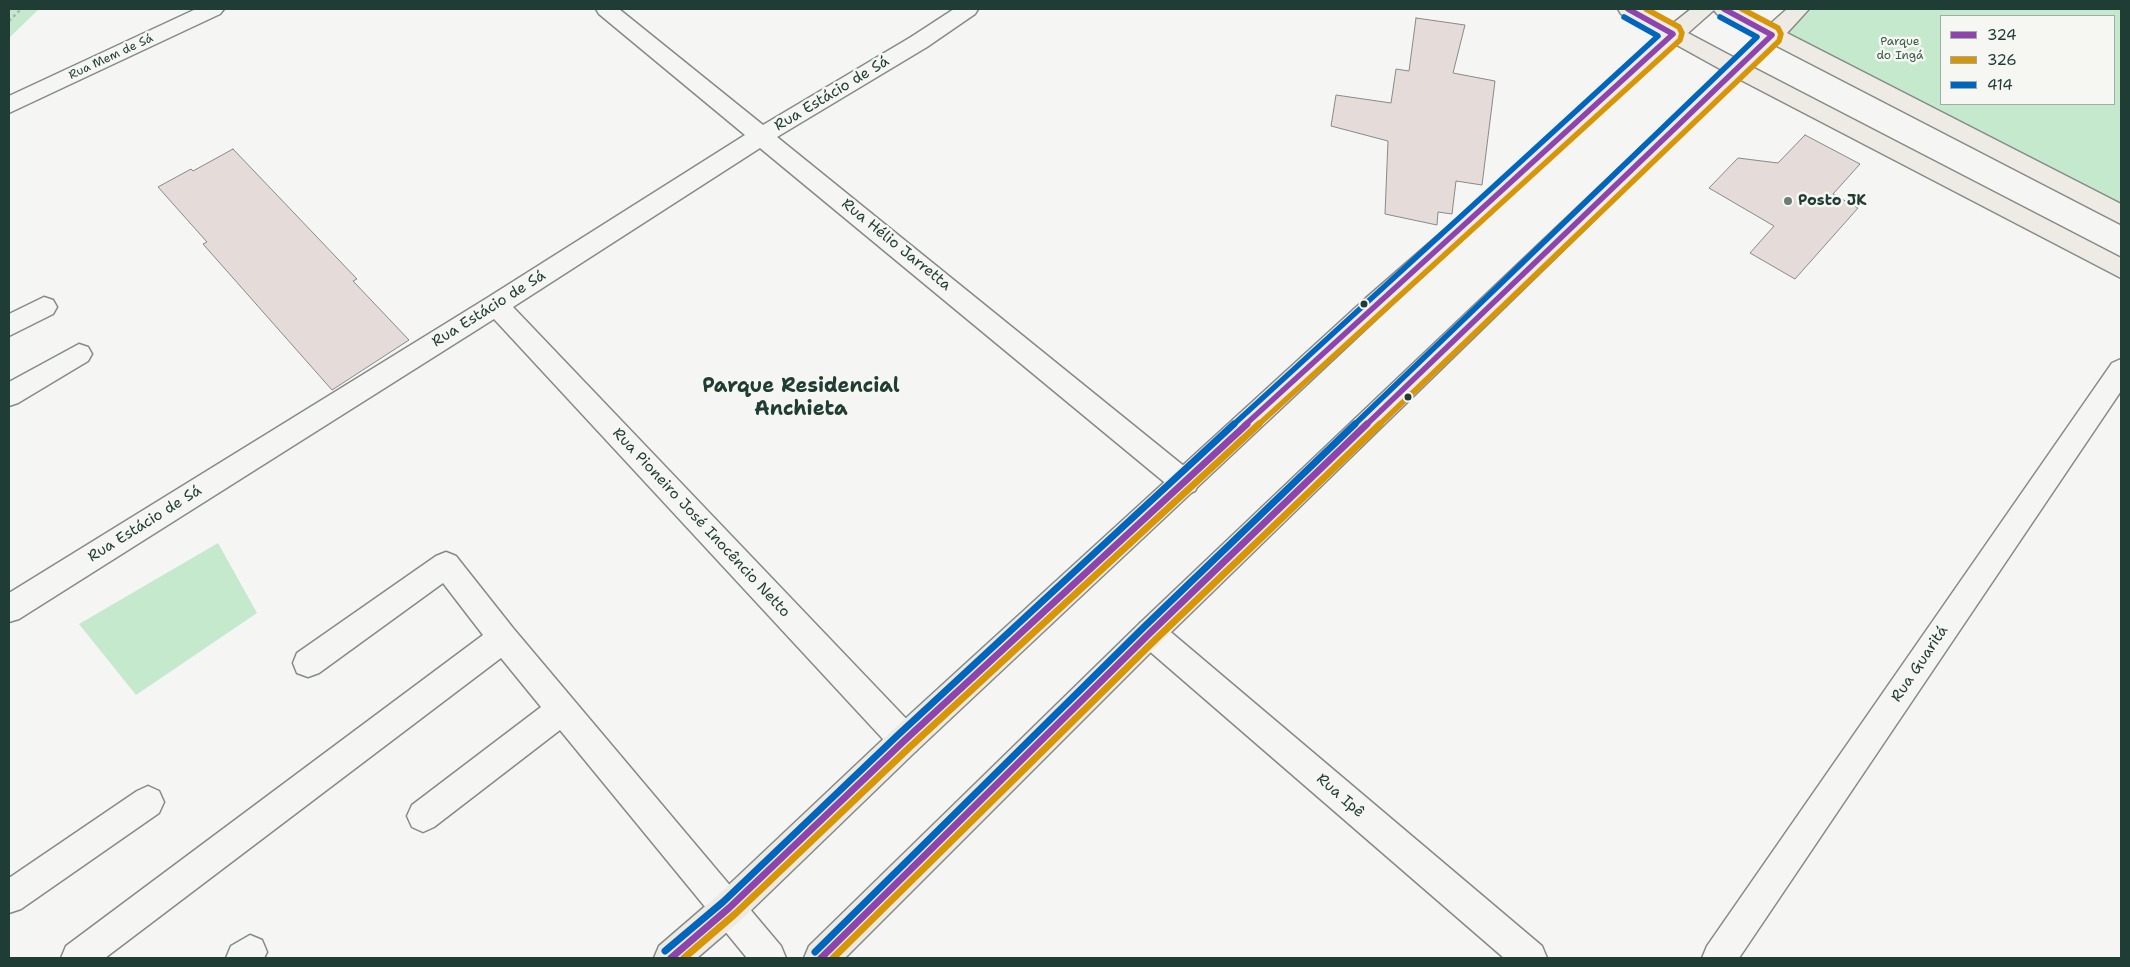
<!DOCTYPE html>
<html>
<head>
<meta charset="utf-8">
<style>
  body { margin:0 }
  #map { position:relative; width:2130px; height:967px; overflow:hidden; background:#f5f5f3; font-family:"Shantell Sans",sans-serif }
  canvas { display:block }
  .frame { position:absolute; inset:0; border:10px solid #1f3d34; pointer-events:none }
  .legend { position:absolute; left:1940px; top:15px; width:175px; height:90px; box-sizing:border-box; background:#f6f6f2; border:1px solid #a0aca6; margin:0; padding:6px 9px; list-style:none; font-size:15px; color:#1f3d34 }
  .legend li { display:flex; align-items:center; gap:10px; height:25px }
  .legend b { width:25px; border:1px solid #a0aca6 }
</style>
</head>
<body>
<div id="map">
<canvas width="2130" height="967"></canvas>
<div class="frame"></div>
<ul class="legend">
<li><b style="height:6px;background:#8e44ad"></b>324</li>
<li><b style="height:6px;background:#d79608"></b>326</li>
<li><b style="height:6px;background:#0065bd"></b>414</li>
</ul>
</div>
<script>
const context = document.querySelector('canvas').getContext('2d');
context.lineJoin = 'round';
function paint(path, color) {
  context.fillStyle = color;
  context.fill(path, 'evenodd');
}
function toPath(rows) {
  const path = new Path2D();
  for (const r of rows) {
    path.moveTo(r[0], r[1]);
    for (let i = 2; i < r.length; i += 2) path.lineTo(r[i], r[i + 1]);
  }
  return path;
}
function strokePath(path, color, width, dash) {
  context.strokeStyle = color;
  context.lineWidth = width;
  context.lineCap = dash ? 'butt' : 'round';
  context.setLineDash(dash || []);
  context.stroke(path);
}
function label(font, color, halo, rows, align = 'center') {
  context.font = font + ' "Shantell Sans",sans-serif';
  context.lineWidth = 5;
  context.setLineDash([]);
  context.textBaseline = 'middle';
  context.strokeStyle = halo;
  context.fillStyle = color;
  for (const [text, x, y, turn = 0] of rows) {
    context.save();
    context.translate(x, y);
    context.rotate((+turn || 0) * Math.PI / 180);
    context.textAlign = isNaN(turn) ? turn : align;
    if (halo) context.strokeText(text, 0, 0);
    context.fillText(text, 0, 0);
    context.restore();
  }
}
const green = toPath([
  [9,9,39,9,9,38],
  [1812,9,2121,9,2121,211,1786,34],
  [1941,16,2114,16,2114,104,1941,104],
  [218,543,257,613,136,695,79,624]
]);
const building = toPath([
  [1416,18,1465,25,1453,73,1495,81,1482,185,1456,181,1452,214,1438,212,1437,225,1385,214,1388,141,1331,126,1336,95,1391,103,1396,69,1409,71,1416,18],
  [1805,135,1860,164,1833,194,1858,208,1795,279,1750,253,1774,226,1709,188,1738,158,1778,163,1805,135],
  [233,149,357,279,353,281,409,340,332,390,203,244,207,242,158,187,191,169,193,171,233,149]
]);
const path = toPath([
  [9,21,21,9]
]);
const minor = toPath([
  [196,9,224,9,220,14,9,113,9,96,196,9],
  [596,9,619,9,763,125,911,37,954,9,978,9,975,14,927,47,777,137,1195,475,1199,483,1195,491,1185,495,1175,491,760,148,513,307,916,729,921,740,916,751,905,755,894,751,494,319,19,619,9,622,9,593,487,298,745,135,599,14,596,9],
  [44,297,53,300,57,307,53,314,9,336,9,314,44,297],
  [79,344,88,347,92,354,88,361,18,403,9,406,9,382,79,344],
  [2121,359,2121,391,1739,958,1702,958,1707,946,2112,363,2121,359],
  [446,552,456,556,513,628,781,946,786,958,747,958,560,730,434,827,423,832,412,827,407,816,412,805,541,707,501,658,105,958,61,958,66,946,483,635,443,583,319,673,308,677,297,673,293,663,297,653,436,556,446,552],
  [1150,619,1160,623,1542,946,1547,958,1504,958,1140,643,1135,633,1140,623,1150,619],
  [148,786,159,791,164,802,159,813,21,909,9,913,9,878,137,791,148,786],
  [250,935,262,940,267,952,264,958,226,958,231,946,250,935]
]);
const major = toPath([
  [1618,9,1644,9,1672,24,1691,9,1741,9,1770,24,1787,9,1809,9,1787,33,2121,204,2121,224,1775,45,1752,67,2121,258,2121,278,1739,79,1160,643,845,958,804,958,809,946,1140,623,1722,70,1675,44,1384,312,916,751,741,920,697,958,654,958,659,946,717,896,894,729,1366,298,1473,205,1659,35,1621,14,1618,9],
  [1714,10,1717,14,1758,36,1735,58,1688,33,1714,10]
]);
const bus1Far1 = toPath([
  [1245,425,1673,34,1628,9],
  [1366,425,1772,35,1724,9]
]);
const bus1 = toPath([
  [671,958,729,908,905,740,1247,424],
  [821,958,1150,633,1367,424]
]);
const bus2Far1 = toPath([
  [1258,425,1680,40,1682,33,1679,27,1646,9],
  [1379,425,1779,41,1781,34,1778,28,1742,9]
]);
const bus2 = toPath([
  [684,958,735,914,911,746,1259,424],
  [833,958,1156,639,1380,424]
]);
const bus3Far1 = toPath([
  [1233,425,1658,36,1624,17],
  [1354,425,1757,37,1720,17]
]);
const bus3 = toPath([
  [665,951,723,902,899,734,1234,424],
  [815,952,1144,627,1355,424]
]);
const markers = [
  [1788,201,5,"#6a7d77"],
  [1364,304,4.5,"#1f3d34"],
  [1408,397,4.5,"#1f3d34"]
];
const farParknames = [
  ["Parque",1900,42],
  ["do Ingá",1900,56]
];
const farStreetnames = [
  ["Rua Mem de Sá",111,57,-25]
];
const streetNames = [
  ["Rua Estácio de Sá",832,94,-31],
  ["Rua Hélio Jarretta",896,245,39],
  ["Rua Estácio de Sá",489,309,-32],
  ["Rua Pioneiro José Inocêncio Netto",701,523,47],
  ["Rua Estácio de Sá",145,524,-32],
  ["Rua Guaritá",1920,664,-56],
  ["Rua Ipê",1340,796,41]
];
const poiNames = [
  ["Posto JK",1798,201]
];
const districtNames = [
  ["Parque Residencial",801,387],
  ["Anchieta",801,410]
];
paint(green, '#c5e9cc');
paint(building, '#e5dbd8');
strokePath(building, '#858a88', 1);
strokePath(minor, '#858a88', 3);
strokePath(major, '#858a88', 3);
strokePath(path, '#b0b4b2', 2.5, [3, 3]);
paint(minor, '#f5f5f3');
paint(major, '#eeebe4');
strokePath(bus1Far1, '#8e44ad', 5.5);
strokePath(bus1, '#8e44ad', 7);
strokePath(bus2Far1, '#d79608', 5.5);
strokePath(bus2, '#d79608', 7);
strokePath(bus3Far1, '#0065bd', 5.5);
strokePath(bus3, '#0065bd', 7);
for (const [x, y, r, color] of markers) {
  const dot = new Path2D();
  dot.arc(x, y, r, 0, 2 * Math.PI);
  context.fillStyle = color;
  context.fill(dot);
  strokePath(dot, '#f6f6f2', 2);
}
label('12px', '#385e4c', '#f6f6f2', farParknames);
label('12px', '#1f3d34', '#f6f6f2', farStreetnames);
label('15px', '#1f3d34', '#f6f6f2', streetNames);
label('bold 15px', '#1f3d34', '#f6f6f2', poiNames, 'left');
label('bold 20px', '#1f3d34', '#f6f6f2', districtNames);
</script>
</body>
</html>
